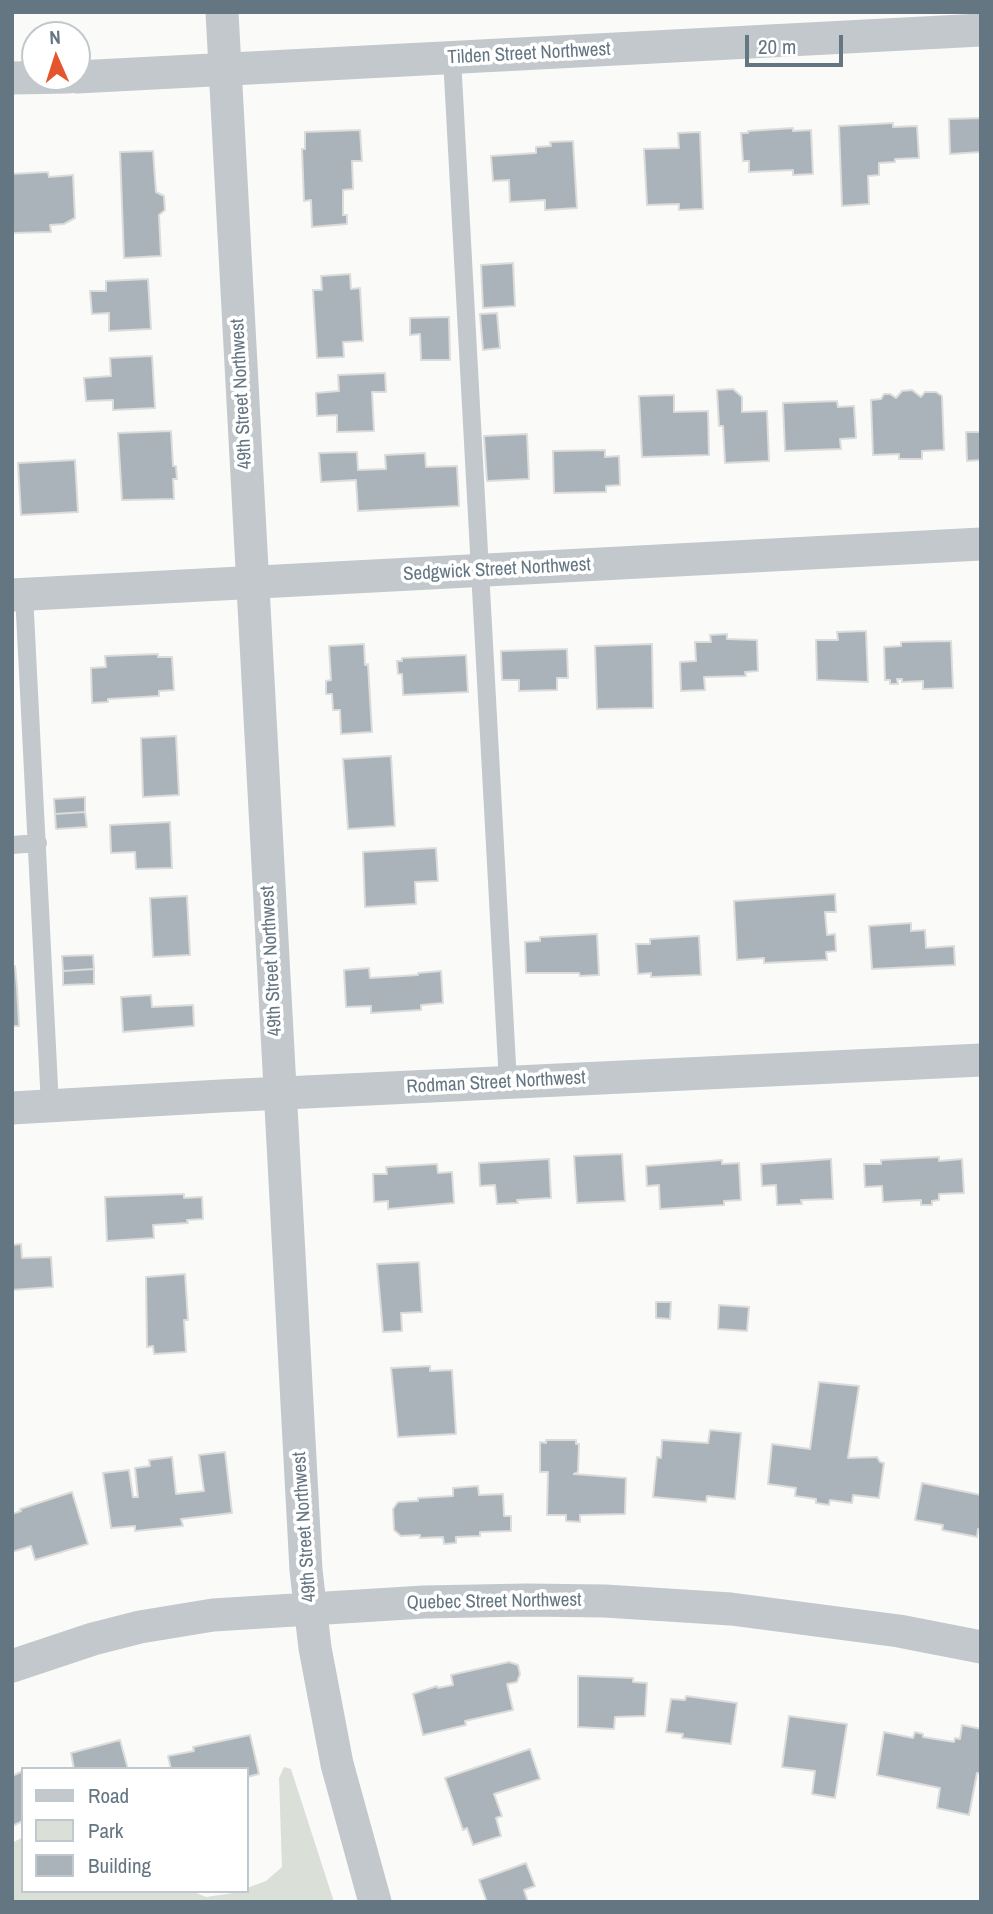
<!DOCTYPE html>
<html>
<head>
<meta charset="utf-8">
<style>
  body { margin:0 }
  #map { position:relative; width:993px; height:1914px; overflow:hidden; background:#fafaf8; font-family:"Archivo Narrow",sans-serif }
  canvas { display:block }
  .frame { position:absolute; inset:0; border:14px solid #657683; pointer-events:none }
  .legend { position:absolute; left:21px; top:1767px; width:228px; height:126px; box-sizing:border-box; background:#fff; border:2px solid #c1c8cd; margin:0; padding:9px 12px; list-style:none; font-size:21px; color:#657683 }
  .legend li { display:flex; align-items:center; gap:14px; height:35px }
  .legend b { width:35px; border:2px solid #c1c8cd }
  .north { position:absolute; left:21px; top:21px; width:70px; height:70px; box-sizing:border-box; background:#fff; border:2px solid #c1c8cd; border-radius:50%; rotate:357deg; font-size:19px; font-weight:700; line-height:28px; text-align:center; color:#657683 }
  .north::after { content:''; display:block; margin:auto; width:24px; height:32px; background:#e4572e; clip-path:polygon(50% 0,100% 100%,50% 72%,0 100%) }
  .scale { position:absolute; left:745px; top:35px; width:98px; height:32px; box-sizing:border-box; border:4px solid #657683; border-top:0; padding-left:9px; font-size:21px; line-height:24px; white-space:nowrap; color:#657683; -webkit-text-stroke:5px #fff; paint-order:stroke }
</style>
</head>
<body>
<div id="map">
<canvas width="993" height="1914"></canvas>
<div class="frame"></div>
<ul class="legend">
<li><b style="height:9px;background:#c3c8cc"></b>Road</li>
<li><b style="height:19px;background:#dadfd7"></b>Park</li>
<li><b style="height:19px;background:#aab3b9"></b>Building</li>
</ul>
<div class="north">N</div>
<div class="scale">20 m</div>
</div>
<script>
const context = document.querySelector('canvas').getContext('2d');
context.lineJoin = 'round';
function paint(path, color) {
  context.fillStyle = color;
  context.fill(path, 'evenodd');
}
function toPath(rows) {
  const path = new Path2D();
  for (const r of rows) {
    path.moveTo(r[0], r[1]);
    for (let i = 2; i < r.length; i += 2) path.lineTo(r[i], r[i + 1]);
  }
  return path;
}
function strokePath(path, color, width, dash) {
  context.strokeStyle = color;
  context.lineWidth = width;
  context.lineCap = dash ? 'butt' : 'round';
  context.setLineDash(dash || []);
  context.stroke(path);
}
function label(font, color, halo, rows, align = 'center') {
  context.font = font + ' "Archivo Narrow",sans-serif';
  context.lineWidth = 7;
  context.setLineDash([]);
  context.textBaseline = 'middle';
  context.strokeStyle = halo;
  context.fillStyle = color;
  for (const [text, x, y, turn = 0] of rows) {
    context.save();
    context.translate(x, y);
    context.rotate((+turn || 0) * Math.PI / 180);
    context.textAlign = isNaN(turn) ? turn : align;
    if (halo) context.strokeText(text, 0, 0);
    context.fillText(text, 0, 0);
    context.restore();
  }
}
const green = toPath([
  [284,1767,291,1769,334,1902,12,1902,12,1843,23,1837,23,1891,192,1891,206,1897,247,1891,247,1888,266,1881,282,1867,279,1778]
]);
const building = toPath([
  [981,118,981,152,950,154,949,119,981,118],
  [893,123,893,127,917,126,919,158,895,159,895,162,879,163,879,175,868,176,869,204,842,206,839,126,893,123],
  [793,128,793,131,811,130,813,174,793,175,793,170,749,172,749,161,743,161,741,133,748,133,748,131,793,128],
  [360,130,362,161,352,161,353,189,343,190,343,215,347,215,347,224,312,227,311,200,304,201,302,149,305,149,305,132,360,130],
  [700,132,703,209,679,210,679,204,647,205,644,149,679,148,678,133,700,132],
  [573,141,577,208,545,210,545,200,510,202,509,180,493,181,491,156,536,153,536,147,551,146,550,142,573,141],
  [153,151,156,192,164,196,165,210,159,215,161,256,124,258,120,152,153,151],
  [48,172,49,177,73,175,75,218,64,224,50,225,51,232,12,233,12,174,48,172],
  [513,263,515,306,483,308,481,265,513,263],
  [350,274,351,289,360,288,363,341,343,342,344,357,317,358,313,290,322,290,321,276,350,274],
  [148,279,151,329,109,331,109,313,92,314,90,291,106,291,106,281,148,279],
  [497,313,500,348,483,350,480,314,497,313],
  [449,317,450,360,421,360,420,334,410,335,410,318,449,317],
  [152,356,155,408,113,410,113,400,86,401,84,378,111,376,110,358,152,356],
  [385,373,386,392,372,392,374,431,337,432,337,415,317,416,316,393,339,391,338,375,385,373],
  [733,389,742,397,742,412,767,411,769,461,725,463,723,426,719,426,717,390,733,389],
  [912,390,921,397,925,392,936,392,942,396,944,450,922,451,922,459,899,459,899,454,873,455,871,400,881,399,884,394,890,394,896,398,902,391,912,390],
  [674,395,674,412,708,411,709,455,642,457,639,396,674,395],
  [837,401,838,407,854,406,856,438,840,439,841,449,785,451,783,403,837,401],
  [980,427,981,427,981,460,967,461,966,432,981,432,980,427],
  [171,431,173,466,176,466,177,479,173,479,174,499,122,500,118,433,171,431],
  [527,434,529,479,487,481,484,436,527,434],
  [605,450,605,457,619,456,620,485,606,486,606,492,554,493,553,451,605,450],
  [357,452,358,470,386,469,385,455,425,453,426,467,457,466,459,506,358,511,356,480,321,482,319,453,357,452],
  [75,460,78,512,21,515,18,463,75,460],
  [866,631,868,682,817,680,816,640,838,640,837,632,866,631],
  [727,634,727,639,757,640,758,671,745,672,746,676,704,677,705,690,681,691,680,662,696,661,695,642,711,642,710,635,727,634],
  [951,641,953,688,923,689,923,681,902,682,902,679,897,679,898,684,890,684,890,680,885,680,884,647,901,646,901,642,951,641],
  [364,644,365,665,368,664,372,732,341,734,340,710,333,710,332,694,326,694,326,681,331,680,329,646,364,644],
  [652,644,653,708,597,709,595,646,652,644],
  [567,649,568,678,557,678,557,690,519,691,519,680,502,680,501,651,567,649],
  [158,654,158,657,172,657,174,690,159,691,159,696,108,699,108,702,92,703,91,668,106,667,105,656,158,654],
  [466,655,468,692,403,695,402,674,398,674,397,661,402,661,402,658,466,655],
  [176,736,179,795,143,797,141,738,176,736],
  [391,756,395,826,348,829,343,759,391,756],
  [85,797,85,812,55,814,54,799,85,797],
  [85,812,87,827,56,829,55,814,85,812],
  [170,822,172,868,136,869,135,852,111,853,110,825,170,822],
  [436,848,438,881,415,882,416,904,365,907,363,852,436,848],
  [835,894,836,912,825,912,827,935,835,934,836,951,826,952,827,960,764,963,764,958,737,960,734,901,835,894],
  [187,896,190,955,153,957,150,898,187,896],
  [911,923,911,931,925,930,926,948,954,946,955,965,872,969,869,926,911,923],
  [597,934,599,975,580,976,579,973,526,973,525,942,540,941,540,937,597,934],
  [699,936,701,975,651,977,651,973,638,974,636,944,650,944,650,939,699,936],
  [93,955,94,969,63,971,62,956,93,955],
  [12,966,15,966,17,987,19,1026,12,1026,12,966],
  [369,968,370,978,418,975,418,973,441,971,443,1003,421,1005,421,1010,371,1013,371,1006,346,1007,344,970,369,968],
  [94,969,94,984,63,985,63,971,94,969],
  [151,995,152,1007,193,1005,194,1026,123,1032,121,997,151,995],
  [622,1154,625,1201,577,1203,574,1156,622,1154],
  [939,1157,939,1161,962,1159,964,1193,939,1194,939,1200,932,1201,932,1205,921,1205,921,1200,883,1202,882,1186,865,1187,864,1164,881,1164,881,1160,939,1157],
  [549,1159,551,1198,517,1200,518,1203,497,1204,495,1185,480,1186,479,1163,549,1159],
  [831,1159,833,1199,801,1200,802,1204,777,1205,776,1185,762,1186,761,1164,831,1159],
  [722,1160,722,1164,739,1163,741,1200,724,1201,724,1205,660,1209,659,1185,647,1186,646,1166,722,1160],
  [437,1164,438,1173,452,1172,454,1203,388,1209,388,1201,374,1202,373,1174,387,1174,386,1167,437,1164],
  [184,1194,184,1198,202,1197,203,1219,187,1220,188,1223,153,1225,154,1238,107,1241,105,1197,184,1194],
  [21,1244,22,1258,51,1257,53,1287,12,1290,12,1245,21,1244],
  [419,1262,422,1312,401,1313,402,1331,383,1332,377,1264,419,1262],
  [185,1274,188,1320,184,1320,186,1352,154,1354,153,1346,147,1347,146,1277,185,1274],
  [656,1302,671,1302,670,1319,656,1318,656,1302],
  [719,1305,749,1307,747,1331,718,1329,719,1305],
  [430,1366,430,1371,452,1370,456,1434,398,1437,391,1368,430,1366],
  [819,1382,859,1386,848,1458,877,1457,880,1462,884,1463,879,1498,853,1495,852,1503,830,1500,829,1505,816,1503,816,1499,795,1496,796,1488,768,1484,772,1444,810,1449,819,1382],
  [710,1430,741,1433,735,1499,707,1496,706,1502,653,1497,657,1457,661,1458,662,1440,708,1443,710,1430],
  [546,1440,576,1440,576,1444,579,1444,578,1472,574,1474,626,1478,625,1514,580,1515,580,1522,566,1521,566,1515,547,1515,548,1472,540,1472,540,1442,546,1443,546,1440],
  [225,1452,232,1513,181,1519,183,1526,135,1531,135,1526,111,1528,103,1473,129,1470,133,1497,138,1497,135,1468,150,1466,149,1460,172,1457,176,1494,204,1491,199,1455,225,1452],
  [922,1483,981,1495,981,1529,978,1529,977,1537,942,1530,943,1525,915,1520,922,1483],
  [478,1486,479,1495,503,1494,504,1516,511,1516,511,1531,480,1532,480,1536,456,1537,456,1543,444,1544,443,1537,420,1538,420,1535,401,1536,394,1530,393,1509,398,1502,418,1501,418,1498,453,1496,453,1488,478,1486],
  [72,1492,88,1544,35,1560,31,1546,12,1552,12,1514,21,1511,20,1509,72,1492],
  [509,1662,518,1665,520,1674,517,1682,507,1684,513,1710,465,1721,466,1725,423,1735,413,1694,437,1686,438,1688,453,1685,451,1675,509,1662],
  [578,1676,633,1678,633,1682,647,1683,645,1716,615,1717,614,1729,578,1727,578,1676],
  [686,1696,737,1703,731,1744,682,1738,683,1734,666,1732,671,1699,685,1700,686,1696],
  [789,1716,847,1724,835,1798,812,1794,815,1771,782,1767,789,1716],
  [962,1725,981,1729,981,1774,977,1773,969,1815,937,1808,940,1788,877,1775,884,1732,913,1738,915,1732,923,1734,923,1737,954,1742,955,1738,960,1739,962,1725],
  [250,1735,259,1774,247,1777,247,1769,171,1769,168,1756,194,1751,193,1747,250,1735],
  [120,1740,128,1769,74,1769,71,1753,120,1740],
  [530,1749,540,1779,494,1794,502,1816,496,1818,501,1836,473,1845,467,1828,463,1830,445,1778,530,1749],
  [23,1771,23,1821,12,1826,12,1776,23,1771],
  [526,1863,535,1886,524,1890,528,1902,487,1902,479,1880,526,1863]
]);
const lane = toPath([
  [452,58,508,1083],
  [24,594,50,1106],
  [12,845,38,843]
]);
const street = toPath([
  [222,12,306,1570,315,1648,337,1764,375,1902],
  [77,77,981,30],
  [12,78,68,77],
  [12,595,981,544],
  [12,1108,221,1096,981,1060],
  [12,1666,93,1639,140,1627,213,1615,424,1602,527,1600,605,1601,731,1609,899,1631,981,1647]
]);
const streetNames = [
  ["Tilden Street Northwest",529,54,-3],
  ["49th Street Northwest",242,394,-93],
  ["Sedgwick Street Northwest",497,570,-3],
  ["49th Street Northwest",272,961,-93],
  ["Rodman Street Northwest",496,1083,-3],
  ["49th Street Northwest",305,1527,-94],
  ["Quebec Street Northwest",494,1602,-1]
];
paint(green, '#dadfd7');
paint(building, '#aab3b9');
strokePath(building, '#dcdcda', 2);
strokePath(lane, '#c3c8cc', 18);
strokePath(street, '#c3c8cc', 33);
label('19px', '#657683', '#fff', streetNames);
</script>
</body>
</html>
